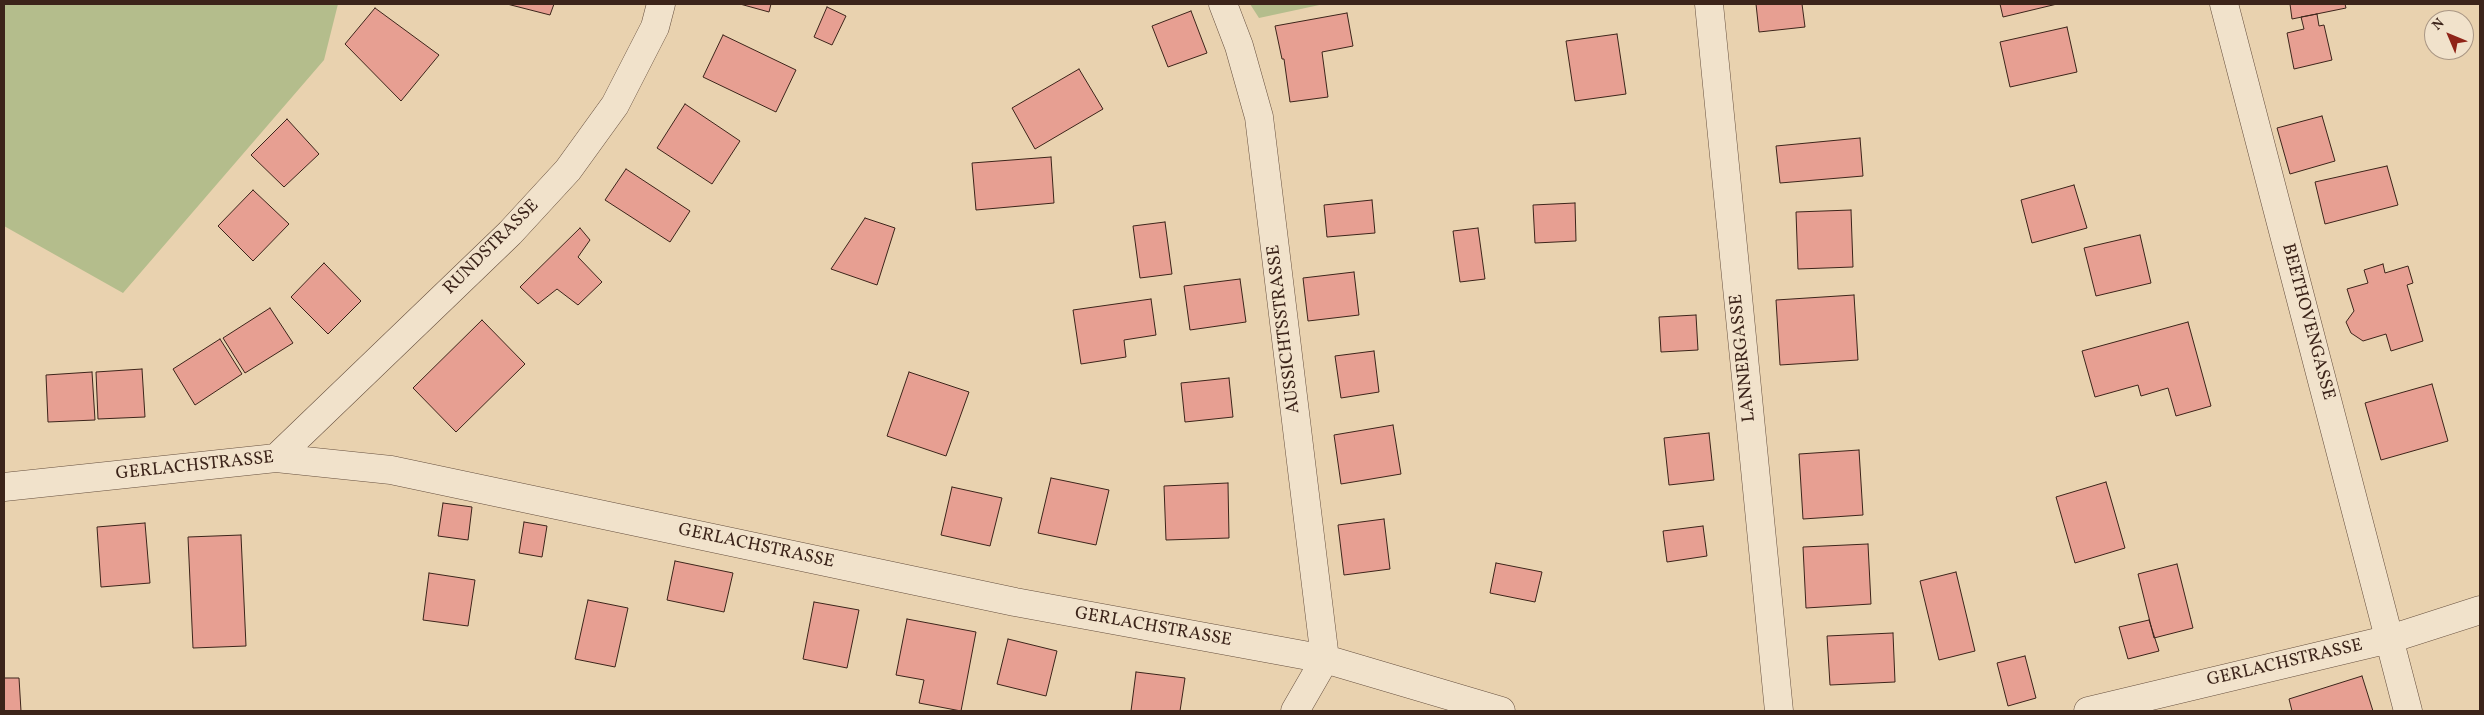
<!DOCTYPE html>
<html>
<head>
<meta charset="utf-8">
<style>
  body { margin:0 }
  #map { position:relative; width:2484px; height:715px; overflow:hidden; background:#e9d2af; font-family:Vollkorn,serif }
  canvas { display:block }
  .frame { position:absolute; inset:0; border:5px solid #3c241a; pointer-events:none }
  .north { position:absolute; left:2424px; top:10px; width:50px; height:50px; box-sizing:border-box; background:#f1e2cb; border:1px solid #a99684; border-radius:50%; rotate:315deg; font-size:14px; font-weight:700; line-height:20px; text-align:center; color:#3c241a }
  .north::after { content:''; display:block; margin:auto; width:18px; height:22px; background:#8f2418; clip-path:polygon(50% 0,100% 100%,50% 72%,0 100%) }
</style>
</head>
<body>
<div id="map">
<canvas width="2484" height="715"></canvas>
<div class="frame"></div>
<div class="north">N</div>
</div>
<script>
const context = document.querySelector('canvas').getContext('2d');
context.lineJoin = 'round';
function paint(path, color) {
  context.fillStyle = color;
  context.fill(path, 'evenodd');
}
function toPath(rows) {
  const path = new Path2D();
  for (const r of rows) {
    path.moveTo(r[0], r[1]);
    for (let i = 2; i < r.length; i += 2) path.lineTo(r[i], r[i + 1]);
  }
  return path;
}
function strokePath(path, color, width, dash) {
  context.strokeStyle = color;
  context.lineWidth = width;
  context.lineCap = dash ? 'butt' : 'round';
  context.setLineDash(dash || []);
  context.stroke(path);
}
function label(font, color, halo, rows, align = 'center') {
  context.font = font + ' Vollkorn,serif';
  context.lineWidth = 5;
  context.setLineDash([]);
  context.textBaseline = 'middle';
  context.strokeStyle = halo;
  context.fillStyle = color;
  for (const [text, x, y, turn = 0] of rows) {
    context.save();
    context.translate(x, y);
    context.rotate((+turn || 0) * Math.PI / 180);
    context.textAlign = isNaN(turn) ? turn : align;
    if (halo) context.strokeText(text, 0, 0);
    context.fillText(text, 0, 0);
    context.restore();
  }
}
const green = toPath([
  [4,4,338,4,324,60,123,293,4,226],
  [1250,4,1324,4,1259,18]
]);
const building = toPath([
  [507,4,554,4,550,15,507,4],
  [740,4,771,4,769,12,740,4],
  [1756,4,1802,4,1805,27,1759,32,1756,4],
  [2000,4,2057,4,2003,17,2000,4],
  [2290,4,2345,4,2346,8,2292,19,2290,4],
  [827,7,846,16,832,45,814,37,827,7],
  [375,8,439,55,401,101,345,44,375,8],
  [1191,11,1207,53,1168,67,1152,26,1191,11],
  [1347,13,1353,46,1322,52,1328,97,1290,102,1284,59,1282,59,1275,26,1347,13],
  [2317,14,2319,26,2324,25,2332,60,2294,69,2287,33,2304,29,2301,17,2317,14],
  [2067,27,2077,72,2010,87,2000,42,2067,27],
  [1617,34,1626,94,1575,101,1566,41,1617,34],
  [723,35,796,70,776,112,703,77,723,35],
  [1079,69,1103,109,1035,149,1012,108,1079,69],
  [685,104,740,141,712,184,657,148,685,104],
  [2322,116,2335,161,2290,174,2277,128,2322,116],
  [287,119,319,154,284,187,251,155,287,119],
  [1860,138,1863,176,1780,183,1776,146,1860,138],
  [1051,157,1054,203,976,210,972,163,1051,157],
  [2387,166,2398,205,2325,224,2315,182,2387,166],
  [626,169,690,211,670,242,605,200,626,169],
  [2074,185,2087,228,2032,243,2021,200,2074,185],
  [253,190,289,224,253,261,218,226,253,190],
  [1372,200,1375,233,1327,237,1324,205,1372,200],
  [1575,203,1576,241,1535,243,1533,205,1575,203],
  [1851,210,1853,267,1798,269,1796,212,1851,210],
  [865,218,895,228,877,285,831,269,865,218],
  [1165,222,1172,274,1140,278,1133,226,1165,222],
  [580,228,590,240,578,257,602,282,578,305,557,289,538,304,520,287,580,228],
  [1478,228,1485,279,1460,282,1453,231,1478,228],
  [2140,235,2151,283,2096,296,2084,248,2140,235],
  [324,263,361,301,328,334,291,297,324,263],
  [2383,264,2385,273,2408,266,2413,283,2407,285,2423,341,2391,351,2386,334,2363,341,2351,333,2346,322,2354,311,2347,289,2368,283,2364,270,2383,264],
  [1354,272,1359,315,1308,321,1303,278,1354,272],
  [1240,279,1246,322,1190,330,1184,286,1240,279],
  [1854,295,1858,360,1780,365,1776,300,1854,295],
  [1151,299,1156,335,1124,340,1126,357,1081,364,1073,310,1151,299],
  [270,308,293,343,245,373,223,338,270,308],
  [1696,315,1698,350,1661,352,1659,317,1696,315],
  [482,320,525,364,456,432,413,388,482,320],
  [2188,322,2211,406,2176,416,2168,388,2141,396,2138,385,2095,397,2082,351,2188,322],
  [220,339,242,374,195,405,173,369,220,339],
  [1374,351,1379,392,1341,398,1335,356,1374,351],
  [142,369,145,417,98,419,96,372,142,369],
  [92,372,95,420,48,422,46,375,92,372],
  [909,372,969,392,946,456,887,436,909,372],
  [1229,378,1233,417,1185,422,1181,383,1229,378],
  [2432,384,2448,441,2381,460,2365,403,2432,384],
  [1393,425,1401,474,1341,484,1334,435,1393,425],
  [1709,433,1714,480,1669,485,1664,438,1709,433],
  [1859,450,1863,515,1803,519,1799,454,1859,450],
  [1051,478,1109,490,1096,545,1038,533,1051,478],
  [2106,482,2125,548,2075,563,2056,497,2106,482],
  [1228,483,1229,538,1166,540,1164,486,1228,483],
  [952,487,1002,498,990,546,941,535,952,487],
  [443,503,472,507,468,540,438,536,443,503],
  [1384,519,1390,569,1344,575,1338,525,1384,519],
  [524,522,547,526,542,557,519,553,524,522],
  [145,523,150,583,101,587,97,527,145,523],
  [1703,526,1707,556,1667,562,1663,531,1703,526],
  [241,535,246,646,193,648,188,537,241,535],
  [1868,544,1871,604,1806,608,1803,547,1868,544],
  [675,561,733,573,724,612,667,600,675,561],
  [1496,563,1542,572,1535,602,1490,593,1496,563],
  [2177,564,2193,628,2154,638,2138,574,2177,564],
  [1956,572,1975,651,1939,660,1920,581,1956,572],
  [429,573,475,580,468,626,423,620,429,573],
  [588,600,628,608,615,667,575,659,588,600],
  [814,602,859,610,847,668,803,659,814,602],
  [907,619,976,632,961,711,919,703,924,680,896,675,907,619],
  [2149,620,2159,651,2128,659,2119,627,2149,620],
  [1893,633,1895,682,1830,685,1827,636,1893,633],
  [1008,639,1057,651,1046,696,997,684,1008,639],
  [2025,656,2036,698,2008,706,1997,663,2025,656],
  [1136,672,1185,678,1180,711,1131,711,1136,672],
  [2362,676,2373,711,2292,711,2289,699,2362,676],
  [4,678,19,678,21,711,4,711,4,678]
]);
const minor = toPath([
  [1223,4,1239,46,1259,117,1325,659,1295,711],
  [1709,4,1779,711],
  [2224,4,2408,711],
  [276,458,510,233,568,170,615,105,655,27,661,4],
  [4,487,276,458,391,470,1015,602,1325,659,1501,711],
  [2088,711,2390,639,2480,610]
]);
const streetNames = [
  ["RUNDSTRASSE",492,248,-45],
  ["BEETHOVENGASSE",2307,322,75],
  ["AUSSICHTSSTRASSE",1285,329,-97],
  ["LANNERGASSE",1744,358,-96],
  ["GERLACHSTRASSE",195,467,-6],
  ["GERLACHSTRASSE",756,547,12],
  ["GERLACHSTRASSE",1153,628,10],
  ["GERLACHSTRASSE",2285,664,-13]
];
paint(green, '#b4bd8c');
paint(building, '#e79f92');
strokePath(building, '#3c241a', 1);
strokePath(minor, '#67503f', 29);
strokePath(minor, '#f1e2cb', 28);
label('18px', '#3c241a', '#f1e2cb', streetNames);
</script>
</body>
</html>
